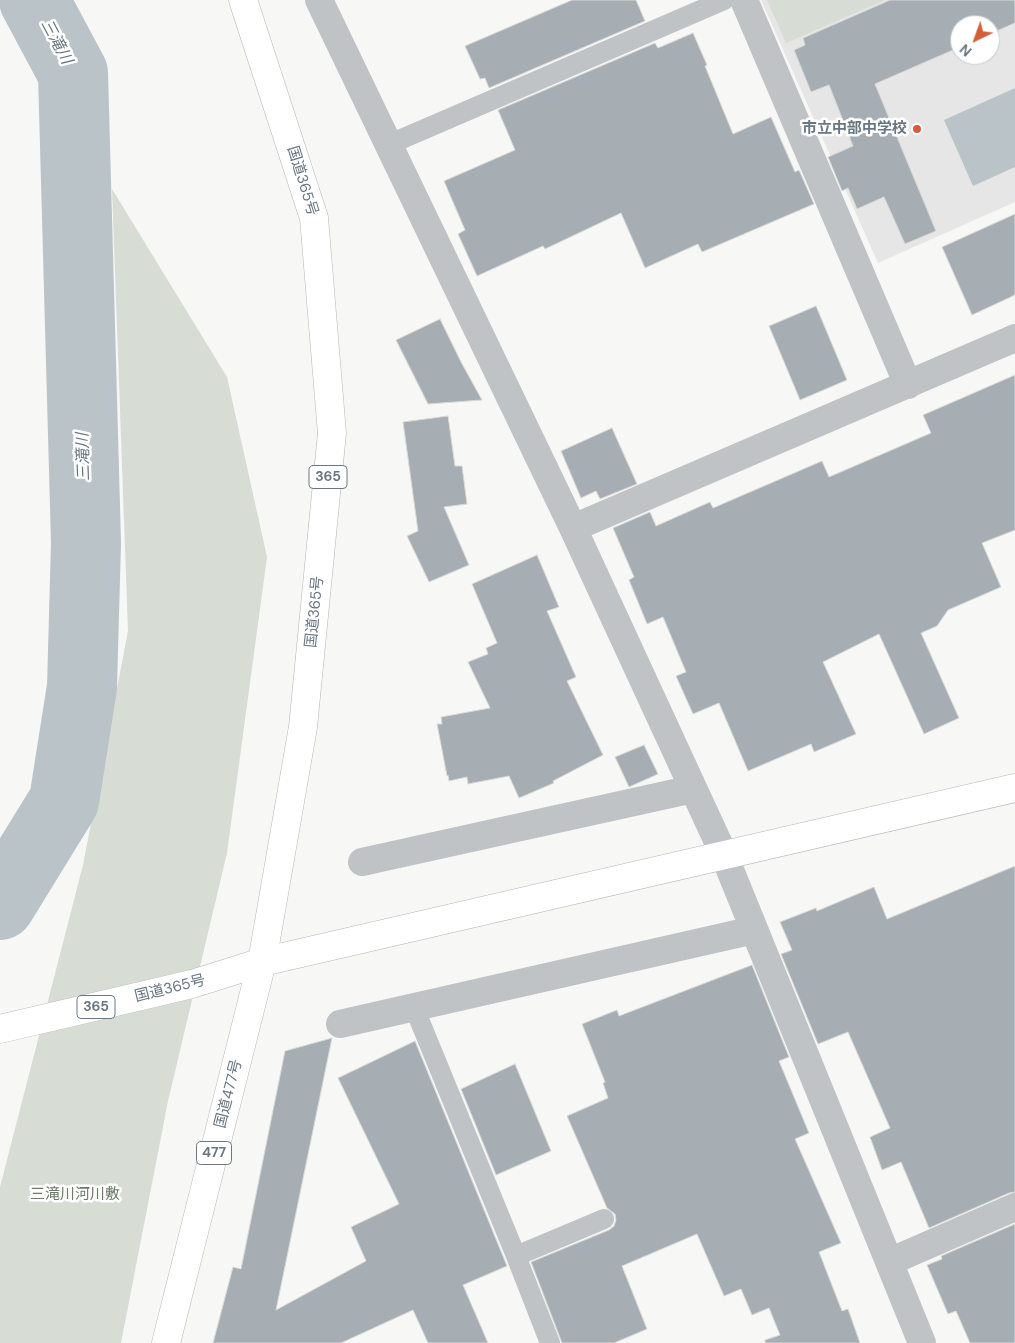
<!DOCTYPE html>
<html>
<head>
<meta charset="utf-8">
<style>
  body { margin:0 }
  #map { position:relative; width:1015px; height:1343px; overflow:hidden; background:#f7f7f5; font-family:"DM Sans",sans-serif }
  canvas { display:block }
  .north { position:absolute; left:950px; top:15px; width:50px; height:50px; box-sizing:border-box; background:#fff; border:1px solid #c3c9cd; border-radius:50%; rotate:222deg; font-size:14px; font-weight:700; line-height:20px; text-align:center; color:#697783 }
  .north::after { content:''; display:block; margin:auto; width:18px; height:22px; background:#d35f39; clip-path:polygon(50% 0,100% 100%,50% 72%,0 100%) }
</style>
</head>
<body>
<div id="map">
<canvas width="1015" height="1343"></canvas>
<div class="north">N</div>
</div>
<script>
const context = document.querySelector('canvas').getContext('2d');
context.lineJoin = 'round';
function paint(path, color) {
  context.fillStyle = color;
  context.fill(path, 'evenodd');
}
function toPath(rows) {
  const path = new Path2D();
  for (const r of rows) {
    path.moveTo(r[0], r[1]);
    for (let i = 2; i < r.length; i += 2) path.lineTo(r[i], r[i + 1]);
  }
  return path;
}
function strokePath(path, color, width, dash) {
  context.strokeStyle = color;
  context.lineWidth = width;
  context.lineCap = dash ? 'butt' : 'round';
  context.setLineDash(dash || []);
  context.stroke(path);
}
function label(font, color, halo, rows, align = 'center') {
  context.font = font + ' "DM Sans","Noto Sans JP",sans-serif';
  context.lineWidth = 5;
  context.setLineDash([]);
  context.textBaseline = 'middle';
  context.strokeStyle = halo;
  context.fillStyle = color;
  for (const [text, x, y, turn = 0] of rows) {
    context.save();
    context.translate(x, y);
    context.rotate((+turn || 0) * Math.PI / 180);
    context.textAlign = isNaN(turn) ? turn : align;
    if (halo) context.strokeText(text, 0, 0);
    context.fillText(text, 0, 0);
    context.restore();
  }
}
const built = toPath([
  [761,0,1015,0,1015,202,878,263],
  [960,25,990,25,990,55,960,55]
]);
const green = toPath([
  [767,0,885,0,786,43],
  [112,189,227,377,267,557,227,853,168,1101,121,1343,0,1343,0,1187,83,865,128,631]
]);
const water = toPath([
  [1015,88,1015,167,973,186,944,120]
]);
const river = toPath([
  [0,905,64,801,82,687,86,543,73,73,34,0]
]);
const building = toPath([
  [572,0,636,0,645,21,489,88,485,78,480,79,465,46,572,0],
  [890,0,1015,0,1015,23,990,34,990,25,960,25,960,47,875,84,936,231,905,244,884,197,857,209,848,188,842,191,828,157,853,146,829,85,811,92,794,50,805,45,803,38,890,0],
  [693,33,707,65,705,66,733,134,771,117,795,172,799,170,814,204,702,252,698,244,645,268,621,213,545,249,543,246,477,276,458,234,465,230,444,181,515,150,498,110,655,43,658,48,693,33],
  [1015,214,1015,295,972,315,942,247,1015,214],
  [816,306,847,380,800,400,769,326,816,306],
  [440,319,461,362,482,400,428,404,396,340,440,319],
  [1015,375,1015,530,982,543,1001,587,948,610,937,626,921,633,959,718,924,734,879,634,823,662,856,734,814,752,811,744,748,771,719,703,693,714,676,676,686,672,663,617,647,624,629,580,634,577,613,528,650,512,656,526,710,502,713,508,822,461,829,477,931,433,923,415,1015,375],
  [448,416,455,466,462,466,467,504,444,507,469,565,429,582,407,536,418,531,403,422,448,416],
  [612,428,637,484,600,499,596,491,581,498,561,451,612,428],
  [537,555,559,607,547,611,576,677,567,681,603,755,553,781,554,783,519,798,509,776,468,784,467,777,449,781,448,775,447,776,437,724,442,724,441,717,490,708,468,662,488,654,486,648,497,643,472,584,537,555],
  [644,745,658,774,629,787,615,757,644,745],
  [1015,866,1015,1192,1009,1193,929,1228,901,1162,882,1170,870,1137,890,1128,848,1032,818,1044,781,954,792,950,780,922,816,908,817,911,874,887,887,919,1015,866],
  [752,965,789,1057,779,1061,809,1133,795,1139,841,1243,819,1252,842,1311,848,1309,860,1343,765,1343,765,1340,780,1335,769,1308,752,1315,741,1289,724,1296,697,1234,622,1266,647,1329,614,1343,562,1343,531,1262,609,1230,614,1226,616,1220,615,1214,607,1208,567,1116,608,1098,603,1083,605,1082,582,1024,617,1010,619,1016,752,965],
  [332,1038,276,1310,366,1261,351,1227,399,1204,338,1078,415,1041,507,1266,463,1285,488,1343,428,1343,413,1310,341,1343,213,1343,233,1267,241,1269,285,1051,332,1038],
  [515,1064,551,1151,496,1175,461,1089,515,1064],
  [1015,1224,1015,1343,970,1343,956,1311,948,1314,927,1265,942,1259,941,1256,1015,1224]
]);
const lane = toPath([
  [390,144,724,0],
  [414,1007,516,1256,550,1343],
  [516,1256,604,1219]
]);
const street = toPath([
  [319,0,573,528,724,855,922,1343],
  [744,0,908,385],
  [573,528,1015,338],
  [362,862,693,789],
  [340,1024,754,930],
  [889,1262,1015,1207]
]);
const secondary = toPath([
  [262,962,1015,788]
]);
const highway = toPath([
  [0,1029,192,984,262,962],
  [166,1343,262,962,303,727,332,433,314,218,243,0]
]);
const markers = [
  [917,129,5,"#d35f39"]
];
const shields = [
  [328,477,38],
  [96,1007,38],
  [214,1153,35]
];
const shieldNames = [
  ["365",328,477],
  ["365",96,1007],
  ["477",214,1153]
];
const poiNames = [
  ["市立中部中学校",907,129]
];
const streetNames = [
  ["国道365号",302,181,73],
  ["国道365号",315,612,-84],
  ["国道365号",170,989,-14],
  ["国道477号",229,1094,-76]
];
const parkNames = [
  ["三滝川河川敷",75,1195]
];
const waterNames = [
  ["三滝川",56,42,62],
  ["三滝川",84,457,-92]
];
paint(built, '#e5e6e5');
paint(green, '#d7dcd4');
paint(water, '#bac3c8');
strokePath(river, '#bac3c8', 70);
paint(building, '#a7aeb3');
strokePath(building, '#d9d9d7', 1);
strokePath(secondary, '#b4b8bc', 29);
strokePath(highway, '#b2b6b9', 29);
strokePath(lane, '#bfc3c6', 20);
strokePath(street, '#bfc3c6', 28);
strokePath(secondary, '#fff', 28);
strokePath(highway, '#fff', 28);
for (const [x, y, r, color] of markers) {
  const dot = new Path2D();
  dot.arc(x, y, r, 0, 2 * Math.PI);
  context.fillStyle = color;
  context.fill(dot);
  strokePath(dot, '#fff', 2);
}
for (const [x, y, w] of shields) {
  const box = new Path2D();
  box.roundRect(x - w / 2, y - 11.5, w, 23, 4);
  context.fillStyle = '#fff';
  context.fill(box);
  strokePath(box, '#697783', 1);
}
label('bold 14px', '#697783', null, shieldNames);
label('bold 15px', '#697783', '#fff', poiNames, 'right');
label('15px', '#697783', '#fff', streetNames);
label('15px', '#6b7b67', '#fff', parkNames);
label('italic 16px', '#65777f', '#fff', waterNames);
</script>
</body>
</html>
